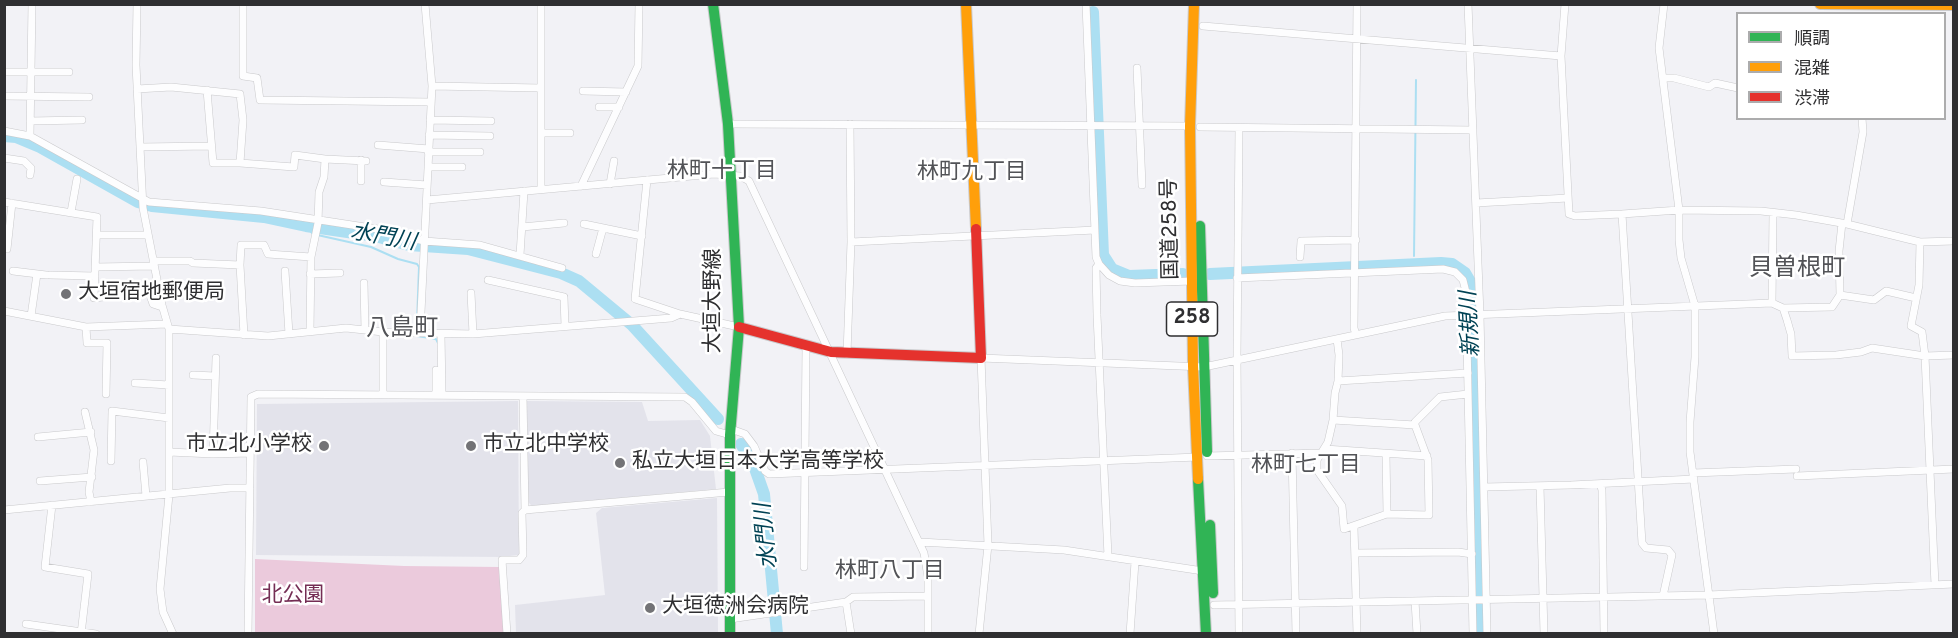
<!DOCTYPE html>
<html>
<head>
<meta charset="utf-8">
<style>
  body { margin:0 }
  #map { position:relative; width:1958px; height:638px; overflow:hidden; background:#f2f2f6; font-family:Overpass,"Noto Sans JP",sans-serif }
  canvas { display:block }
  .frame { position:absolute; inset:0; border:6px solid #2f2f31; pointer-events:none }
  .legend { position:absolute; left:1736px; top:12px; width:210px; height:108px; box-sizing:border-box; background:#fff; border:2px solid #acacad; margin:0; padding:8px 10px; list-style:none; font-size:18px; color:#2f2f31 }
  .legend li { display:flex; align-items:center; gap:12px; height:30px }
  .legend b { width:30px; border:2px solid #acacad }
</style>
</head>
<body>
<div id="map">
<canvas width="1958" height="638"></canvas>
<div class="frame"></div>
<ul class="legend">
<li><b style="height:8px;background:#30b455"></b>順調</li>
<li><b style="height:8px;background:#ff9f0a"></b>混雑</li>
<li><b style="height:8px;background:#e5322d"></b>渋滞</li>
</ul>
</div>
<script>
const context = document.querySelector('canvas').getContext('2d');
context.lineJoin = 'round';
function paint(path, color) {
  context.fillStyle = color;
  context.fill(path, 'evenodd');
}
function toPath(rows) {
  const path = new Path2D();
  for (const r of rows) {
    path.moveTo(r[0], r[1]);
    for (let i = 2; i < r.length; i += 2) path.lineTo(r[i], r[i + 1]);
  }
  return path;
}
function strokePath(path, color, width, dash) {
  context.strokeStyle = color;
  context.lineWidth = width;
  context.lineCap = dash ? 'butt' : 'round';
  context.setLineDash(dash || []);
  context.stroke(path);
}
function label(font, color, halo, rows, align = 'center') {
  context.font = font + ' Overpass,"Noto Sans JP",sans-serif';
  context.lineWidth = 5;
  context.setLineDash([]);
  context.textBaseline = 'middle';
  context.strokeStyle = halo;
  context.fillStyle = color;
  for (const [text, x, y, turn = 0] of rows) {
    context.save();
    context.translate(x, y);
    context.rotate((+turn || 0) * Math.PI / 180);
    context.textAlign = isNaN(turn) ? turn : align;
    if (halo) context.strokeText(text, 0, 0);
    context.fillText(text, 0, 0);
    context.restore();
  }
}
const built = toPath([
  [518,401,519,555,500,557,256,555,257,404],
  [527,401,642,402,648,421,700,420,710,436,716,489,532,506,528,502],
  [717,498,718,633,516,633,515,605,605,595,596,513,602,508]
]);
const green = toPath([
  [255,559,404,566,500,567,505,633,255,633]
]);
const stream = toPath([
  [306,226,313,234,371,247,398,259,417,264,419,267,417,322],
  [1414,256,1416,80],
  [1414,261,1414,264],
  [417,336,436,339,438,343]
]);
const river = toPath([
  [1093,12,1103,255,1112,269,1129,276,1183,274],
  [4,136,16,137,40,147,138,202,152,206,264,217,306,226,375,236,409,245,468,249,561,273,579,281,632,325,718,419],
  [1210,274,1441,263,1452,264,1465,273,1472,285,1480,634],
  [741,444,752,460,764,494,777,634]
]);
const street = toPath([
  [137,4,136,65,143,208,162,305,169,329,169,495,160,589,163,612,173,634],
  [243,4,243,76,257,78,260,100,431,102],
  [1086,4,1096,257,1099,264,1109,275,1120,281,1135,283,1192,281],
  [1468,4,1480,315,1487,634],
  [1565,4,1561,56,1569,214,1575,216,1622,214,1679,210,1761,211,1796,215,1847,224,1920,242,1954,241],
  [1664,4,1659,48,1679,210,1679,240,1681,258,1695,306,1695,357,1690,422,1690,452,1714,634],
  [1203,26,1561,56],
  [1137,68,1142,185],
  [4,72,69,72],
  [1664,78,1674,78,1709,87,1715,83,1738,88],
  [432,86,541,88],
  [137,89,171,87,240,94,243,120,240,163,294,167,295,155,325,159,324,177,319,192,318,223,311,257,310,331],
  [207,90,213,163,240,163],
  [583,91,626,92],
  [4,96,89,97],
  [599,107,619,107],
  [430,120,491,121],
  [30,121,82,120],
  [728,124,1190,126],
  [1200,127,1473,130],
  [1239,128,1237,357,1239,634],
  [4,131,30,136,149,202,261,211,378,229,424,241,480,245,562,268],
  [541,133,570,133],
  [429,135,490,136],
  [30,136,32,4],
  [378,145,429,149],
  [140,147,211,146],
  [428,152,480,152],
  [4,158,24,161,31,168,30,175],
  [325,159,366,161],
  [361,160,361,181],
  [428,167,462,167],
  [647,180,635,299,680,314],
  [384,182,427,185],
  [610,184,614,161],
  [581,186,638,66,639,4],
  [541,189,541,4],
  [427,200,714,174,740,176,749,181,924,553,928,577,928,634],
  [4,202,97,217,94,298,159,291],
  [1476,203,1568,198],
  [71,212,77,179],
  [1622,214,1642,543,1646,548,1668,550,1672,555,1663,596],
  [1842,223,1839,251,1840,295,1874,300,1886,291,1916,298],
  [584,224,642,236],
  [1847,224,1863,132,1862,118],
  [522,227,564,223],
  [98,235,148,235],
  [851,242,1095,230],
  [1920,242,1919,285,1911,326,1922,332,1925,356,1935,585],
  [4,249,7,249,12,203],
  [596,254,603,228],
  [520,255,524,191],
  [1300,257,1301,241,1356,240],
  [153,261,190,261,193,263,240,265,244,335],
  [1099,264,1096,268,1097,315,1108,556],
  [240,265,241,245,264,245,268,254,311,257],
  [95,267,154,266],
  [13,271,46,275],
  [285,271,289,334],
  [310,274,340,273],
  [50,275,95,276],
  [1237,278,1443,269,1455,272,1463,280,1466,292,1473,634],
  [488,280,564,297,565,326],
  [364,283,365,330],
  [149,292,153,304,162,307],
  [471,293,473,334],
  [1772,303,1773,213],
  [1783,308,1832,307,1840,295],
  [4,311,86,327,167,324],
  [31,316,37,274],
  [86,327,87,343,107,343,106,394],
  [169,329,268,336,346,328,383,332,473,334,671,318,680,314,739,327],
  [383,332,383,393],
  [420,333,432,86,425,4],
  [441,334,442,394],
  [1356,335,1354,328,1357,4],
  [847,354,851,242,850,124],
  [436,370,436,394],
  [193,375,215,376],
  [1338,381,1468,373],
  [135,383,169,385],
  [85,412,94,450,89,492,91,502],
  [1333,420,1415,425,1428,460,1429,515,1387,514,1344,529,1342,506,1317,470,1317,460,1328,442,1333,420,1335,393,1338,381,1339,355,1337,339],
  [1415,425,1415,422,1440,397,1468,394],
  [731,429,745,434,754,446,765,471,769,474,1198,457],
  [38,437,91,432],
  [1325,449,1427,456],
  [169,452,213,454,250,453],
  [1292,453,1296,634],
  [213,454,216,358],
  [1386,454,1387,514],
  [1207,456,1322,453],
  [111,461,112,411,169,418],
  [143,462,146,496],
  [1693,473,1796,469],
  [1797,476,1954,469],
  [40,481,92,477],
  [1600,484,1602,490,1604,634],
  [1540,486,1544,634],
  [1484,487,1571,485,1694,479],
  [52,505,45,567,88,574,81,634],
  [4,510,230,488,250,488],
  [525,510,729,492],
  [1354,527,1357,634],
  [920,542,1064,550,1203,571],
  [1355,553,1458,552,1472,554],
  [804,567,806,346],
  [1415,601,1417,634],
  [846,602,851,634],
  [1214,605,1708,595,1954,584],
  [730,619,846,602,853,597,928,596],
  [26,624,96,634],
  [248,634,251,397,258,394,685,397,692,402,716,431,730,435],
  [507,634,502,560,519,560,523,555,522,513,525,510,523,396],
  [979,634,988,545,981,358,1204,367,1445,316,1772,303,1783,308,1787,320,1791,334,1792,356,1836,355,1861,352,1872,348,1925,356,1954,355],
  [1130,634,1135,562]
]);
const fast = toPath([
  [713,4,728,124,739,327,730,435,730,634],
  [1200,226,1207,452],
  [1198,479,1206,634],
  [1210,525,1213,593]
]);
const slow = toPath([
  [966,4,976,229],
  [1194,4,1190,126,1193,366,1198,479],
  [1820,4,1954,5]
]);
const jam = toPath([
  [739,327,831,352,981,358,976,229]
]);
const markers = [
  [66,294,6,"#737376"],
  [324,446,6,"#737376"],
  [471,446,6,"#737376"],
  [620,463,6,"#737376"],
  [650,608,6,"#737376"]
];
const shields = [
  [1192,319,51]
];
const shieldNames = [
  ["258",1192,319]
];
const streetNames = [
  ["国道258号",1172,229,-91],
  ["大垣大野線",715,301,-90]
];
const poiNames = [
  ["大垣宿地郵便局",78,294],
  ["市立北小学校",312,446,"right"],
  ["市立北中学校",483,446],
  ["私立大垣日本大学高等学校",632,463],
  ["大垣徳洲会病院",662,608]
];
const parkNames = [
  ["北公園",293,597]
];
const neighbourhoodNames = [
  ["林町十丁目",722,173],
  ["林町九丁目",972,174],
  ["林町七丁目",1306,467],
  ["林町八丁目",890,573]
];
const waterNames = [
  ["水門川",383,239,10],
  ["新規川",1472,324,-93],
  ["水門川",768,536,-96]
];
const quarterNames = [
  ["貝曽根町",1797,270],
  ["八島町",402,330]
];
paint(built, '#e3e3eb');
paint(green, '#ebcadc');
strokePath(stream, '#acdff2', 2);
strokePath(river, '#acdff2', 12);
strokePath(street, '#c9c9cb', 8);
strokePath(fast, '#c9c9cb', 12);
strokePath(slow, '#c9c9cb', 12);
strokePath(jam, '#c9c9cb', 12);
strokePath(street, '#fdfdfe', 7);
strokePath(fast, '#30b455', 10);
strokePath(slow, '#ff9f0a', 10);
strokePath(jam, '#e5322d', 10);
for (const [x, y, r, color] of markers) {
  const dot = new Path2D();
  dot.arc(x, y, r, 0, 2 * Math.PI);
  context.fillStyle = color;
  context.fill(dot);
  strokePath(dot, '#fff', 2);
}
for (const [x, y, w] of shields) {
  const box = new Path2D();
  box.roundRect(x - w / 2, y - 17, w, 34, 4.5);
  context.fillStyle = '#fff';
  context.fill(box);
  strokePath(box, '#2f2f31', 1.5);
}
label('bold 20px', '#2f2f31', null, shieldNames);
label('21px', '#2f2f31', '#fff', streetNames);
label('21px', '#2f2f31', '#fff', poiNames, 'left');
label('21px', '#742d54', '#fff', parkNames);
label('22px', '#525357', '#fff', neighbourhoodNames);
label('italic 22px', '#004254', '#fff', waterNames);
label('24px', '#525357', '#fff', quarterNames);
</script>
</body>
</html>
